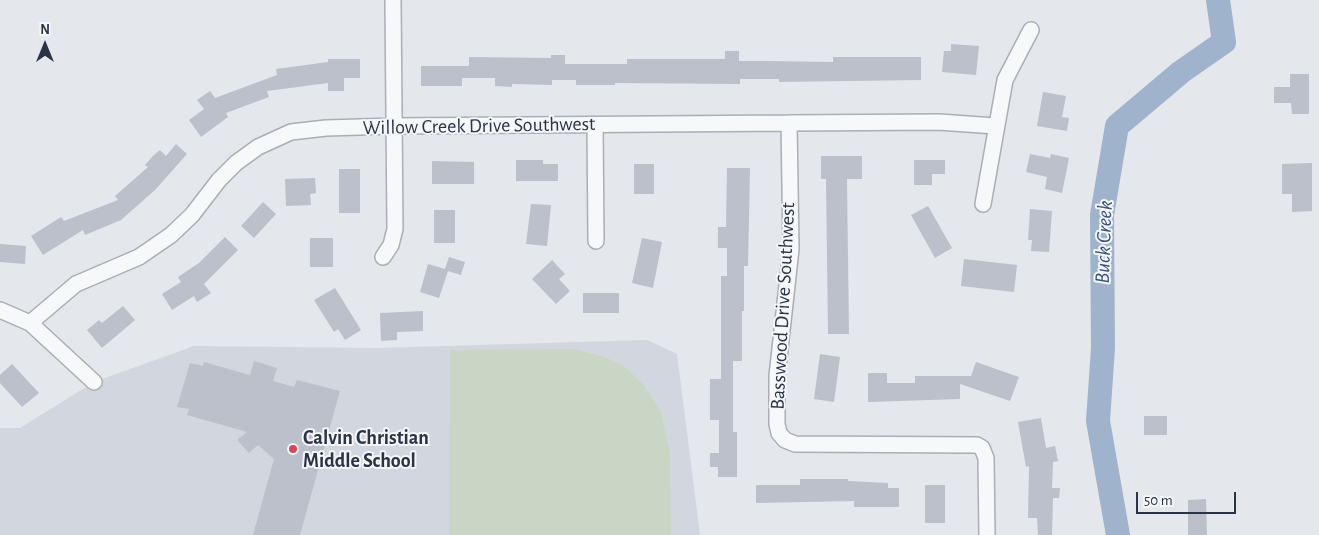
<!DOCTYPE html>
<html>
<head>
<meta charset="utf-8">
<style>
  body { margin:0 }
  #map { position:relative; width:1319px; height:535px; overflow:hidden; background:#e4e7ec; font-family:"Alegreya Sans",sans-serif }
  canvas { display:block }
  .north { position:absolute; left:20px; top:20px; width:50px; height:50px; -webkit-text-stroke:4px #f4f6f9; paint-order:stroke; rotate:0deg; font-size:14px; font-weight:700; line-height:20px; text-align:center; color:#2b3445 }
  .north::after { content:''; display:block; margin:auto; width:18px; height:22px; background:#2b3445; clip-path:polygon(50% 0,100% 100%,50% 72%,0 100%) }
  .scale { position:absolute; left:1136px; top:492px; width:100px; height:22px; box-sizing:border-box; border:2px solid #2b3445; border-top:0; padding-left:6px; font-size:15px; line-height:18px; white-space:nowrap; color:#2b3445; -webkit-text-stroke:4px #f4f6f9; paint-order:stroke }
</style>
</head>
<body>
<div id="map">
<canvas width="1319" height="535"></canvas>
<div class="north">N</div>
<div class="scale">50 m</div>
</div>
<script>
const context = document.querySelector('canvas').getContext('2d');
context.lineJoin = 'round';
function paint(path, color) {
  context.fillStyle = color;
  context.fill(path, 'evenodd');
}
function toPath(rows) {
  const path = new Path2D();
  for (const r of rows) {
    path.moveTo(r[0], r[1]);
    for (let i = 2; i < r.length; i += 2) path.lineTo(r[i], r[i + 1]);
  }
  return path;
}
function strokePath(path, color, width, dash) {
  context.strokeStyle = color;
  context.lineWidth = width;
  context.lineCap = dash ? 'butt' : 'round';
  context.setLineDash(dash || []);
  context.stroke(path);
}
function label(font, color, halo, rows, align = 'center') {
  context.font = font + ' "Alegreya Sans",sans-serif';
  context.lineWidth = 4;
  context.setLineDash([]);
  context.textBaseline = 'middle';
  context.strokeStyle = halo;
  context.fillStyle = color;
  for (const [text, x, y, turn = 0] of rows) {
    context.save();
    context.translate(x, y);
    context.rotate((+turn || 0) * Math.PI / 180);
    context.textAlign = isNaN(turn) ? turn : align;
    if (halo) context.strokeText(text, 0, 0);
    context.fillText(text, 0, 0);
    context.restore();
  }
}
const built = toPath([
  [647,340,677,354,700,535,0,535,0,428,20,428,94,382,194,346,378,348]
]);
const green = toPath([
  [575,349,607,358,625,367,644,385,661,412,670,455,671,535,449,535,450,350]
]);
const river = toPath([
  [1118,535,1098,421,1103,348,1102,215,1117,126,1181,72,1224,42,1218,0]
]);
const building = toPath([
  [951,44,979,46,976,75,942,72,944,51,951,51],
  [725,51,739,51,739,61,768,61,833,62,833,57,921,57,921,80,779,82,779,79,740,79,740,84,615,83,615,85,576,85,576,80,552,80,552,85,512,84,512,87,495,86,495,78,462,78,462,86,421,86,421,66,469,66,469,57,551,58,551,55,565,55,565,64,627,64,627,59,725,59],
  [328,59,360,59,360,78,344,78,344,91,328,91,328,83,267,91,269,97,226,113,228,117,201,137,189,120,204,109,197,100,210,91,215,98,277,75,276,69,328,62],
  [1290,74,1309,74,1309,114,1292,114,1291,103,1274,103,1274,87,1290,87],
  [1043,92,1066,96,1062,117,1069,118,1067,131,1037,126],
  [176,144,187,154,155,190,121,220,85,235,83,230,43,255,31,236,61,217,64,221,118,200,115,196,148,167,145,165,153,156,160,150,166,156],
  [1030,154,1050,158,1051,154,1069,158,1062,193,1045,189,1047,177,1026,172],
  [821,156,862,156,862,179,847,179,849,334,828,334,826,179,821,179],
  [516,160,543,160,543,164,558,164,558,181,516,181],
  [914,160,945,160,945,174,932,174,932,185,914,185],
  [432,161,474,162,474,184,432,184],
  [1312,163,1312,211,1292,212,1292,194,1282,194,1282,164],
  [634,164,654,164,654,194,634,194],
  [727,168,750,168,748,266,744,266,744,311,742,311,742,361,733,361,733,432,737,432,737,477,718,477,718,467,710,467,710,453,719,453,719,420,710,420,710,379,721,379,721,276,727,276,727,248,718,248,718,227,726,227],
  [339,169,360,169,360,213,339,213],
  [315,178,316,193,310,194,311,205,286,206,285,179],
  [263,202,276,214,254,238,241,226],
  [531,204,551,205,547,246,526,244],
  [928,206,952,248,935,258,911,215],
  [1030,209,1052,211,1049,252,1031,251,1032,240,1028,240],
  [434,210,455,210,455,243,434,243],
  [225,237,238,250,204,284,211,293,197,302,194,296,172,310,162,294,181,282,178,277,199,263],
  [310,238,333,238,333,267,310,267],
  [642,238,662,242,653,288,632,283],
  [0,244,26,246,25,264,0,262],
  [449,257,465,262,461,275,448,271,439,298,420,292,428,264,445,269],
  [964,259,1017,265,1014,292,961,286],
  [552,260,565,274,559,279,570,291,556,304,532,279],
  [335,288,361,330,345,340,338,329,334,332,314,300],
  [583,293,619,293,619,313,583,313],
  [123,306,135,320,102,348,87,330,99,320,102,323],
  [423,311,423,331,397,332,397,340,381,341,380,313],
  [820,354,840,357,834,402,814,399],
  [254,361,277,368,273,381,294,387,297,380,340,391,300,535,253,535,274,459,258,445,249,453,237,440,247,432,187,415,189,409,177,407,190,363,203,366,204,362,250,375],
  [976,362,1019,377,1010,401,960,384,960,399,868,402,868,373,887,373,887,383,915,383,915,376,971,376],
  [12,364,39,393,22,407,0,383,0,375],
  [1144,416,1167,416,1167,435,1144,435],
  [1041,418,1046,448,1055,446,1058,461,1053,462,1052,488,1060,488,1059,498,1053,498,1052,535,1038,535,1037,518,1028,518,1029,466,1026,467,1018,422],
  [800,479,848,479,848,481,888,483,888,488,899,488,899,507,854,507,854,501,756,503,756,485,800,485],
  [925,485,945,485,945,523,925,523],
  [1206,499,1207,535,1188,535,1188,500]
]);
const street = toPath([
  [789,123,791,249,777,376,777,424,779,433,785,440,795,444,977,445,982,448,986,458,987,535],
  [595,125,596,241],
  [983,204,1005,80,1031,30],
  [383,257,391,245,395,229,393,0],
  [0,310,30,323,94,382],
  [30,323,76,284,139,257,171,235,192,215,219,180,236,163,258,147,291,132,326,128,394,126,789,123,939,122,995,126]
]);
const markers = [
  [293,449,5,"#d1495b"]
];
const streetNames = [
  ["Willow Creek Drive Southwest",479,126,-1],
  ["Basswood Drive Southwest",783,306,-87]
];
const poiNames = [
  ["Calvin Christian",303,438],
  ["Middle School",303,461]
];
const waterNames = [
  ["Buck Creek",1104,242,-88]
];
paint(built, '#d2d6de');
paint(green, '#c9d6c5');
strokePath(river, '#9fb4cc', 24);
paint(building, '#bbc0ca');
strokePath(street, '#a9aeb7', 18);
strokePath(street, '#f7f8fa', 15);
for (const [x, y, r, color] of markers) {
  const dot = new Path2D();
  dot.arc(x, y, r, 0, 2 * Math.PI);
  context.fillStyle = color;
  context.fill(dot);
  strokePath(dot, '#f4f6f9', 2);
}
label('20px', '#2b3445', '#f4f6f9', streetNames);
label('bold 20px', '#2b3445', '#f4f6f9', poiNames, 'left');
label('italic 21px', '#34527a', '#f4f6f9', waterNames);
</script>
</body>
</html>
